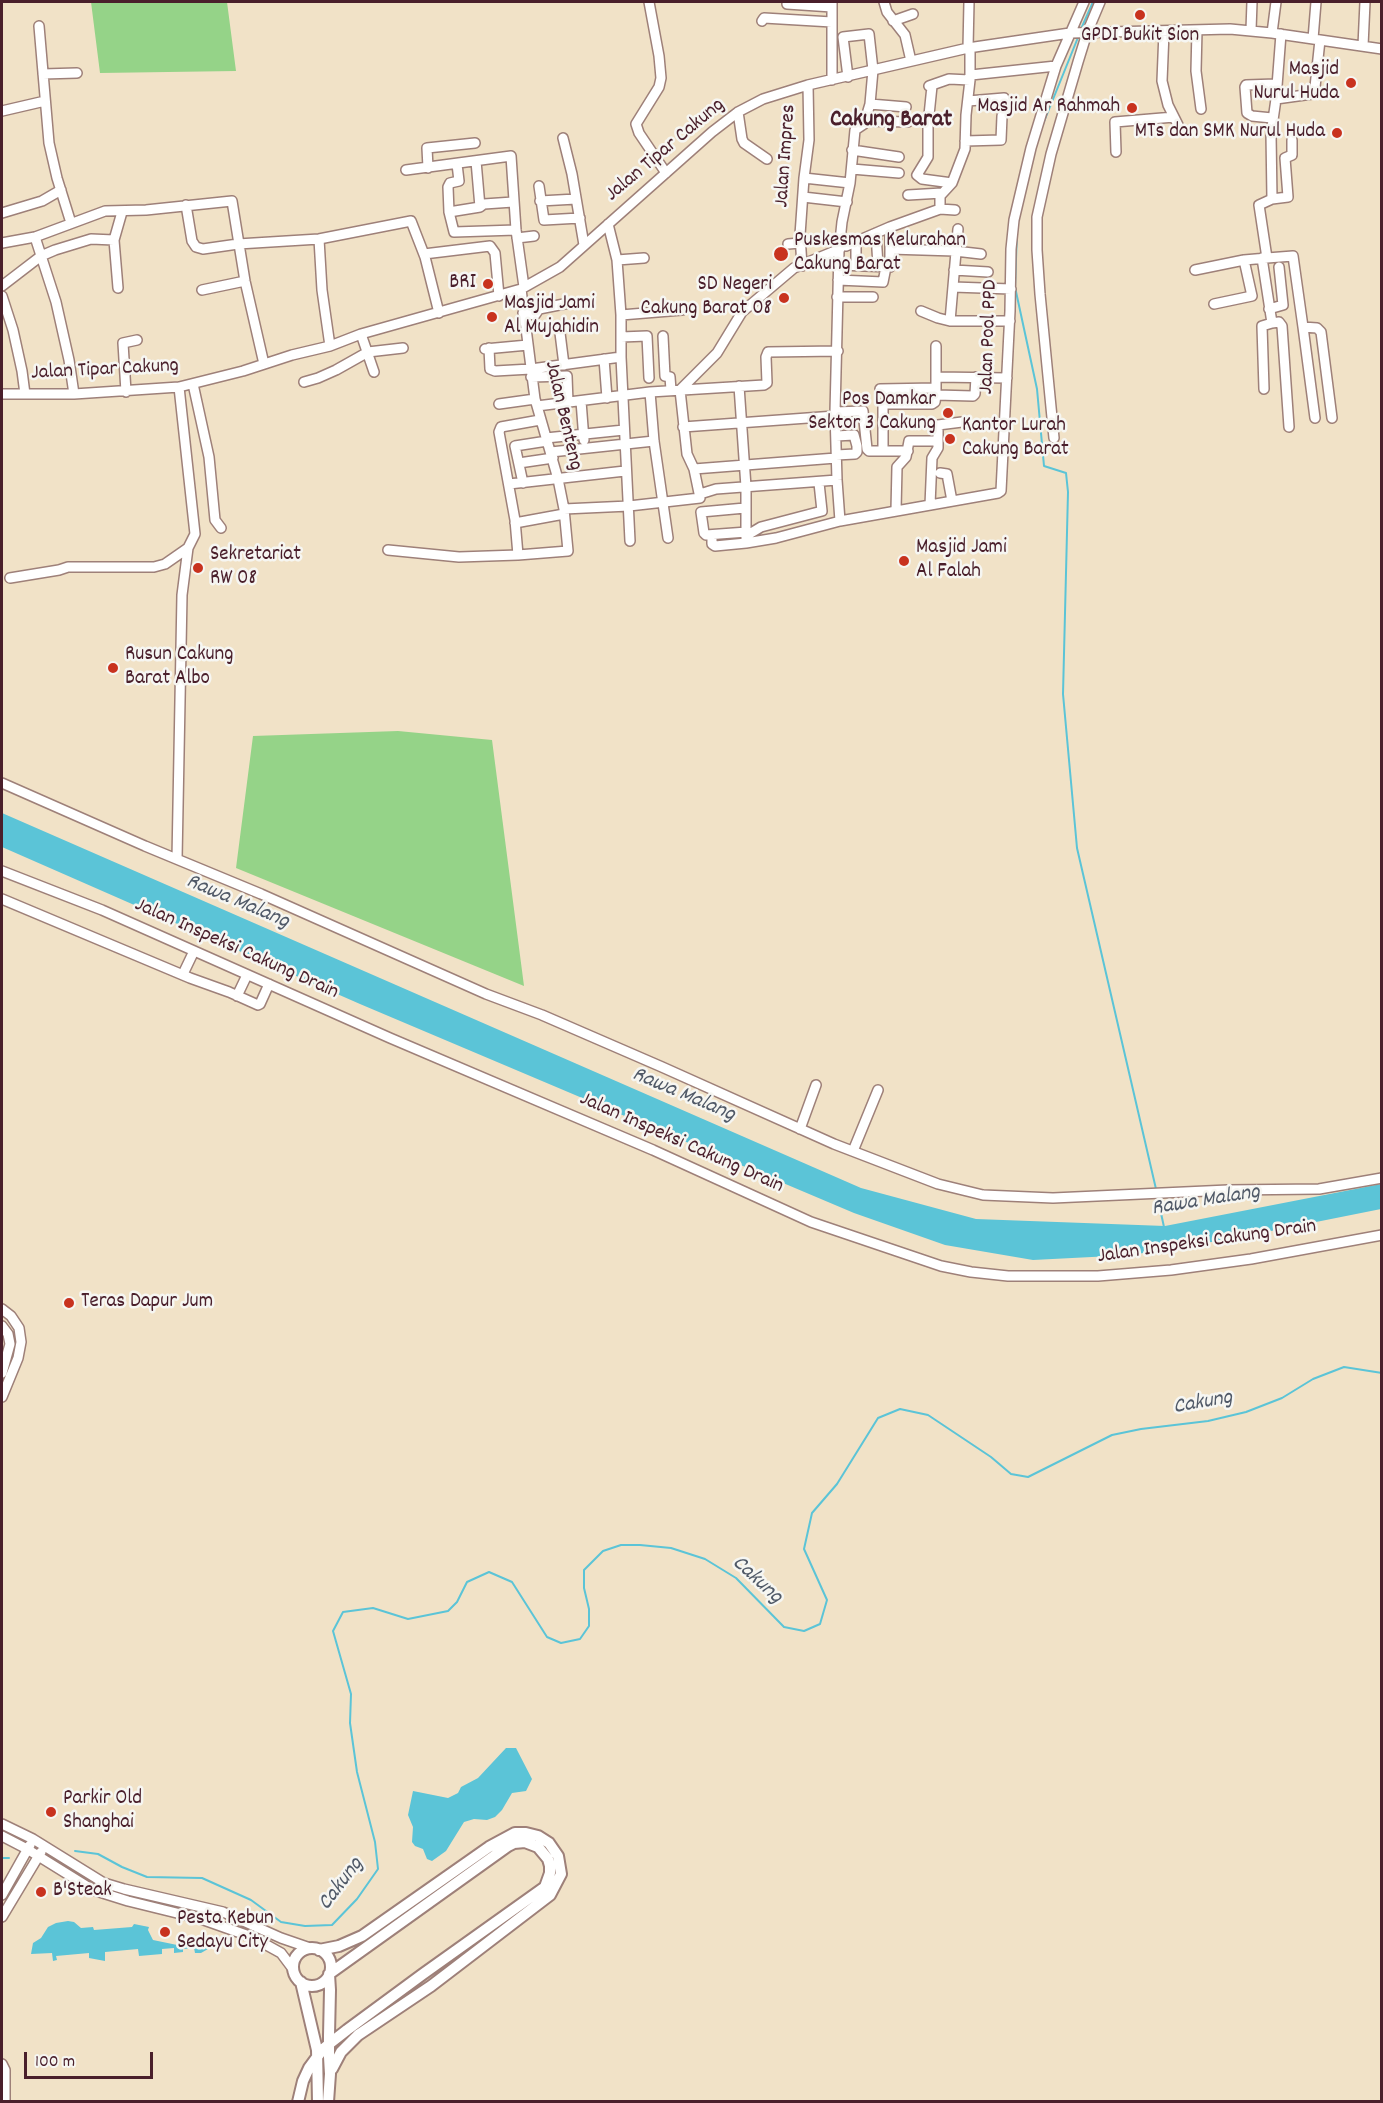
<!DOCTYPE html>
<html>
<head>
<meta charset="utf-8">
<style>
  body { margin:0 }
  #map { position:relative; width:1383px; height:2103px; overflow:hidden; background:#f1e2c7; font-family:Dekko,sans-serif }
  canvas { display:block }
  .frame { position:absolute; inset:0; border:3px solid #4a1f2b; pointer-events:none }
  .scale { position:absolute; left:24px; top:2052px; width:129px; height:27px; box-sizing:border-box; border:3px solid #4a1f2b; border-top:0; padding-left:8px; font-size:18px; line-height:21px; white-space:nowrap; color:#4a1f2b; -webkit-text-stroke:4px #f6f6f2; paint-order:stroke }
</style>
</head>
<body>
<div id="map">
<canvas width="1383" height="2103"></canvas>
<div class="frame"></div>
<div class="scale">100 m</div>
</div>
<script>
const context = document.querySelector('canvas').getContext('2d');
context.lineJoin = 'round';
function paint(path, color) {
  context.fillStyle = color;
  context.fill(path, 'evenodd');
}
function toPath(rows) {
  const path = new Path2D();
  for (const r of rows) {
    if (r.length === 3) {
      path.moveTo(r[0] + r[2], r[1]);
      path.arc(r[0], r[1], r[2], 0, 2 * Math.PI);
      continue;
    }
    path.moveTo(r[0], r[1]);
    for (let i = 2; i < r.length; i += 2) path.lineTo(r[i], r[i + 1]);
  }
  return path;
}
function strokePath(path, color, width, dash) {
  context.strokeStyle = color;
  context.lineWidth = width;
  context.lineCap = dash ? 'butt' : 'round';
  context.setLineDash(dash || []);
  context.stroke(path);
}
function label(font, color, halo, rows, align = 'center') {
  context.font = font + ' Dekko,sans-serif';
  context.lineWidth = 5;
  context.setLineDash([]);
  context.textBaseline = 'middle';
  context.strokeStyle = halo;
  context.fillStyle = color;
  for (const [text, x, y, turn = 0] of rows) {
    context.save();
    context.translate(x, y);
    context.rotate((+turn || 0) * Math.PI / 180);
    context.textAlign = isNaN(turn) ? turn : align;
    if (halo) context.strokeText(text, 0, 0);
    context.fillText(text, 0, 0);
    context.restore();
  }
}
const green = toPath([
  [91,2,227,2,236,71,100,73],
  [398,731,492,740,524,986,236,868,253,736]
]);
const water = toPath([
  [2,813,861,1188,976,1219,1165,1226,1381,1184,1381,1209,1236,1238,1131,1255,1033,1260,945,1245,854,1213,360,1004,2,847],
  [506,1748,516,1748,532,1779,526,1791,512,1793,502,1810,495,1817,487,1820,474,1819,464,1822,446,1851,432,1861,427,1859,423,1849,415,1846,412,1842,413,1827,408,1815,413,1791,448,1798,458,1793,461,1787,478,1778],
  [68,1921,74,1922,81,1928,93,1927,94,1930,132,1927,134,1924,149,1927,148,1930,153,1940,182,1946,189,1942,191,1937,198,1937,207,1942,208,1949,201,1953,195,1953,194,1948,183,1949,183,1952,174,1953,174,1948,162,1949,162,1954,139,1956,138,1949,105,1952,105,1961,89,1958,89,1953,56,1956,57,1960,53,1961,52,1953,31,1954,33,1943,41,1938,48,1927,56,1923]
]);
const stream = toPath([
  [1081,29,1093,2],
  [1043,124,1079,35],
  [1017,231,1015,287,1037,389,1044,466,1066,473,1068,492,1063,694,1077,848,1156,1189],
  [1157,1195,1164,1227],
  [75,1851,98,1854,122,1867,147,1877,202,1878,251,1900,281,1922,305,1926,332,1925,357,1899,378,1869,375,1842,357,1772,350,1723,351,1694,333,1631,343,1612,373,1608,408,1619,448,1611,457,1602,467,1582,489,1572,512,1582,547,1637,561,1643,580,1639,589,1626,589,1609,584,1588,584,1570,603,1551,621,1545,640,1545,671,1548,705,1559,736,1578,784,1627,804,1631,820,1624,827,1600,804,1549,812,1513,837,1484,878,1418,900,1409,928,1415,991,1457,1011,1474,1028,1477,1112,1435,1141,1429,1208,1421,1246,1412,1282,1398,1313,1379,1344,1367,1382,1373],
  [2,1858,9,1858]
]);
const minor = toPath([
  [649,2,659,56,661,78,659,87,636,124,639,133,666,173],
  [832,2,832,80],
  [884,2,887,12,905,35,911,61],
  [787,4,832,7],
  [762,21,764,18,832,22],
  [893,21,913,14],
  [39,26,49,143,57,178,71,223],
  [1197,30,1196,71,1201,109],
  [1251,30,1252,2],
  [1164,32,1162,81,1168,105,1178,125],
  [1272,33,1276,2],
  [1313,39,1316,2],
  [1363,46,1365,2],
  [968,48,969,2],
  [43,74,77,73],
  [971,75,1056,66],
  [929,86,949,79,970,80,970,48],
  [932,86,928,125,928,157,917,175,922,179,952,183],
  [1276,99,1312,94,1315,87,1320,40],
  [870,104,906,107],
  [2,111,45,101],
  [738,112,742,139,744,143,767,159],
  [1272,118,1252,116,1247,113,1245,87,1246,85,1276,84],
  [865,121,908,122],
  [563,138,572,174,584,245],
  [965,141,1001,140,1002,116,1007,111,1004,98,968,101],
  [852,150,899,157],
  [1116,152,1115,122,1174,117],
  [476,161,480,207],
  [457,164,459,181,450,183,448,187,449,212,454,232,516,230],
  [428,168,427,148,475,143],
  [852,169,899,173],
  [406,170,511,156,516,230,524,287],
  [804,178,850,183],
  [539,186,544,220,580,218],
  [908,195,942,193],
  [803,197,847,202],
  [1272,199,1271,134,1276,99,1281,34],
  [540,201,576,199],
  [186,205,192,241,196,247,203,249,238,244,319,239,411,221,425,257,439,313],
  [940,209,940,196,952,183,965,149,966,115,970,80],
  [449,212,480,207,484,204,513,202],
  [2,213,42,201,61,190],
  [608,224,617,260,621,315,621,357,630,541],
  [876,233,878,266],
  [35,237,56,302,69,360,74,394],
  [517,238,534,236],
  [319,239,322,290,330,346],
  [114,240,118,288],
  [856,242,856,265],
  [2,243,35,237,105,211,146,210,232,201,245,281,264,364],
  [788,244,800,243],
  [846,246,890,227,940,209,955,210],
  [890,249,955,251,981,254],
  [424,254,490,246,495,253,499,296],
  [1262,258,1272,323,1279,322,1282,326,1289,427],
  [1267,258,1293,256,1303,327],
  [617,260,644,258],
  [839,265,890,267,890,227],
  [802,266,800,235,804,178,809,140,808,85],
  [954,270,988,272],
  [1195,270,1244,260,1267,258,1259,205,1272,199,1288,197,1285,158,1292,155,1292,140],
  [838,280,883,282,886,267],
  [2,286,41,256,55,250,91,239,114,240,122,212],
  [953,287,1011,289],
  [202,290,245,281],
  [2,296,13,330,22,371,25,394],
  [837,297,873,297],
  [1214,304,1252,296,1244,260],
  [1269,309,1283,305,1279,267],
  [921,311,938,318,950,321,1010,321],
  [523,313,535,315,539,309,569,303],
  [621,315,682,310],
  [950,321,958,229],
  [560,333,564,365],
  [361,334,374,372],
  [663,336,665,376,670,377,671,390],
  [621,337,647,336,649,378],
  [936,346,936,377,1007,378],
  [489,348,490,369,495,371,531,369,621,357],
  [485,349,528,345],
  [604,359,607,398],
  [531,377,567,376,568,403],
  [936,377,936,395,973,396,975,394,976,377],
  [304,382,318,378,336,370,368,352,403,348],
  [193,384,209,457,215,520,221,528],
  [739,386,746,487,746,543],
  [880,389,936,388],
  [1264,389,1262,326,1272,323],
  [126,392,123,343,137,340],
  [650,392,654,441,668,538],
  [2,394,74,394,179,387,243,371,292,355,330,346,361,334,521,289,560,267,712,132,738,112,763,99,808,85,968,48,1070,33,1230,29,1272,33,1382,49],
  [581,401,584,440],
  [499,404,535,399],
  [537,406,650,392,764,385,767,383,766,357,768,352,838,351],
  [835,412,863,411,867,449,869,451,908,451],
  [1315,418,1303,327,1317,328,1321,332,1332,418],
  [683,427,835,416],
  [836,436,854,435,857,446,857,452,855,454,836,455],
  [546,438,624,430],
  [1054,438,1040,294,1037,250,1037,217,1051,154,1078,62,1087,33,1100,2],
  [883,451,883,404,932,404,935,402,936,395],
  [551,452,654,441],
  [519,463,553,458],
  [694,469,836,458],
  [940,473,947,474,952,501],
  [523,483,515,446,547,441],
  [509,484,625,471],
  [700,494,716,489,837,480],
  [930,505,932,458,938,448,938,425,962,422],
  [745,508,701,512,704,533,706,535,747,532],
  [564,509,629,506,700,498,694,469,687,454,680,390,717,353,742,312,794,268,840,249],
  [896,510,897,467,906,457,909,441,938,441],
  [840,521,837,480,835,412,839,251,842,222,850,183,855,130,864,124,870,104,873,70,869,34,843,37,848,77],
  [515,523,564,514],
  [712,535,712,544,715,546,746,543,776,538,840,521,998,493,1001,491,1010,311,1011,249,1014,220,1031,148,1056,66,1084,2],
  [746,536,761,527,822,511,819,483],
  [388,550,459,557,518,555,568,551,564,509,558,479,535,399,521,289],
  [518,555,515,520,499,432,501,427,540,420],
  [10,578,59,570,68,567,154,567,165,564,188,548,195,534,179,387],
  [2,783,145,846,261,894,486,994,542,1015,662,1067,834,1144,938,1184,983,1195,1053,1198,1228,1190,1319,1189,1382,1178],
  [177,859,182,595,188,548],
  [2,871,102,910,390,1038,653,1150,811,1222,941,1266,971,1272,1008,1276,1098,1276,1171,1270,1251,1259,1382,1235],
  [2,899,190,978,229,992,258,1005,260,1004,269,984],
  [183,974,194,951],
  [237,996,247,975],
  [800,1129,816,1085],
  [853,1151,878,1090],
  [2,1309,11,1316,19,1328,21,1342,18,1358,2,1397],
  [2,1326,8,1334,10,1344,2,1373],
  [2,1824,33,1839,104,1883,124,1889,223,1912,281,1938,310,1948],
  [2,1836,27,1849,93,1890,128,1901,201,1919,252,1937,281,1953,293,1969],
  [2,1895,30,1845],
  [2,1917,41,1852],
  [2,2064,5,2070,5,2102]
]);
const major = toPath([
  [312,1967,19],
  [319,1950,339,1946,362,1936,489,1847,515,1833,526,1833,538,1836,549,1843,558,1856,561,1874,550,1895,431,1986,358,2035,341,2052,332,2069],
  [301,1982,317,2050,318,2102],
  [298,2102,303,2081,309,2068,323,2049,329,2044,347,2030,423,1974,545,1887,550,1873,550,1866,548,1859,538,1847,525,1842,514,1843,508,1846,329,1974,330,1990,329,2035,329,2057,330,2074,328,2102]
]);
const markers = [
  [1140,15,6,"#c8321e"],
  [1351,83,6,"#c8321e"],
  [1132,108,6,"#c8321e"],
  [1337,133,6,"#c8321e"],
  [781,254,8,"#c8321e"],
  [488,284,6,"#c8321e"],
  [784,298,6,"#c8321e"],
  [492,317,6,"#c8321e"],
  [948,413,6,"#c8321e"],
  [950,439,6,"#c8321e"],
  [904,561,6,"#c8321e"],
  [198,568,6,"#c8321e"],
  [113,668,6,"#c8321e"],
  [69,1303,6,"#c8321e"],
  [51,1812,6,"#c8321e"],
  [41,1892,6,"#c8321e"],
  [165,1932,6,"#c8321e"]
];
const poiNames = [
  ["GPDI Bukit Sion",1140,37,"center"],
  ["Masjid",1339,71,"right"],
  ["Nurul Huda",1339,95,"right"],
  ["Masjid Ar Rahmah",1120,108,"right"],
  ["MTs dan SMK Nurul Huda",1325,133,"right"],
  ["Puskesmas Kelurahan",794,242],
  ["Cakung Barat",794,266],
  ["BRI",476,284,"right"],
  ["SD Negeri",772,286,"right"],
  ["Cakung Barat 08",772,310,"right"],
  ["Masjid Jami",504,305],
  ["Al Mujahidin",504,329],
  ["Pos Damkar",936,401,"right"],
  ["Sektor 3 Cakung",936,425,"right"],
  ["Kantor Lurah",962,427],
  ["Cakung Barat",962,451],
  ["Masjid Jami",916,549],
  ["Al Falah",916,573],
  ["Sekretariat",210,556],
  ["RW 08",210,580],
  ["Rusun Cakung",125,656],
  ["Barat Albo",125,680],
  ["Teras Dapur Jum",81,1303],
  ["Parkir Old",63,1800],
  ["Shanghai",63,1824],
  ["B'Steak",53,1892],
  ["Pesta Kebun",177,1920],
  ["Sedayu City",177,1944]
];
const streetNames = [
  ["Jalan Tipar Cakung",666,151,-40],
  ["Jalan Impres",787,156,-86],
  ["Jalan Pool PPD",990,337,-88],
  ["Jalan Tipar Cakung",105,371,-3],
  ["Jalan Benteng",562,416,77],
  ["Jalan Inspeksi Cakung Drain",236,950,24],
  ["Jalan Inspeksi Cakung Drain",681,1144,24],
  ["Jalan Inspeksi Cakung Drain",1207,1243,-8]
];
const waterNames = [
  ["Rawa Malang",237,903,23],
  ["Rawa Malang",683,1096,23],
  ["Rawa Malang",1206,1202,-9],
  ["Cakung",1203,1404,-10],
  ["Cakung",756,1581,42],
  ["Cakung",342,1885,-53]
];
const quarterNames = [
  ["Cakung Barat",891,122]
];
paint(green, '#95d388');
paint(water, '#5bc4d7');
strokePath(stream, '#5bc4d7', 2);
strokePath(minor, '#9e8079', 12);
strokePath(major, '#9e8079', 14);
strokePath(minor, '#fff', 9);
strokePath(major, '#fff', 10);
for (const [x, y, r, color] of markers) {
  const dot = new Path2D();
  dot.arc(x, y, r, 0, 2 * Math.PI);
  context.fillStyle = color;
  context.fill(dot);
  strokePath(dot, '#f6f6f2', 2);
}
label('21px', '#4a1f2b', '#f6f6f2', poiNames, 'left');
label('21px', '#4a1f2b', '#f6f6f2', streetNames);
label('italic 22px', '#505967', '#f6f6f2', waterNames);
label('bold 24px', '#4a1f2b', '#f6f6f2', quarterNames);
</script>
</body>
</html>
